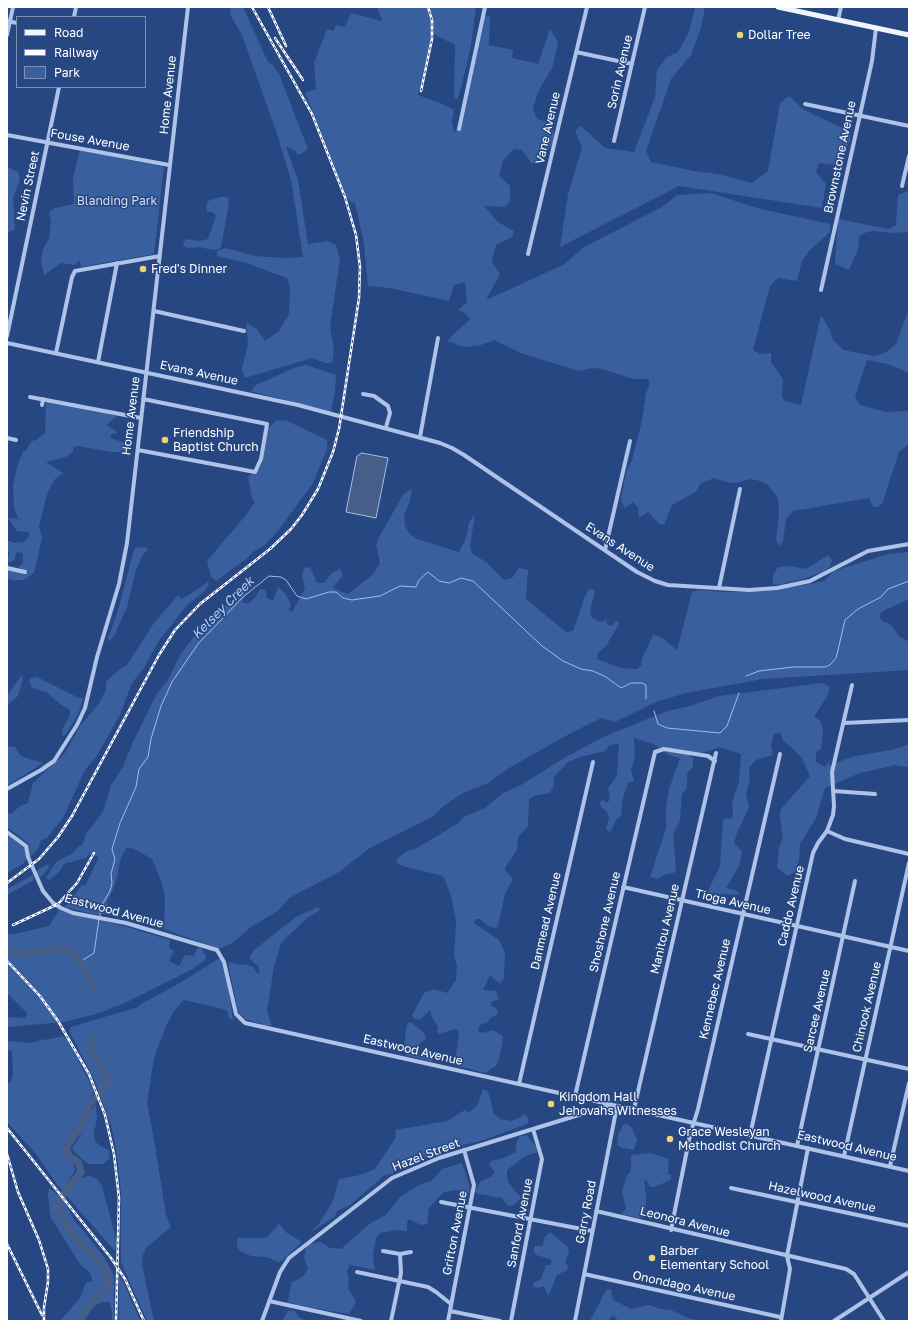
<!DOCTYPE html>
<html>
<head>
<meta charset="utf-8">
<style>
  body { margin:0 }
  #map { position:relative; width:916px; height:1328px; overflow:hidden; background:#264782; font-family:"Golos Text",sans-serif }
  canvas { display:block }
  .frame { position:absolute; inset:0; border:8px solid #fff; pointer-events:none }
  .legend { position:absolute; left:16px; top:16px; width:130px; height:72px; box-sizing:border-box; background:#264782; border:1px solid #7d91b4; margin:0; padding:5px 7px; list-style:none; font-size:12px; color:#fff }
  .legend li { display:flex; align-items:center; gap:8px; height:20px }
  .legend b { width:20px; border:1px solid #7d91b4 }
</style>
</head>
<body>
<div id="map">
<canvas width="916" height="1328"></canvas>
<div class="frame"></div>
<ul class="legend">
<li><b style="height:5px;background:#eff4fd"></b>Road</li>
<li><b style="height:5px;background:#fff"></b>Railway</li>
<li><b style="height:11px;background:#3a5f9f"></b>Park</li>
</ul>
</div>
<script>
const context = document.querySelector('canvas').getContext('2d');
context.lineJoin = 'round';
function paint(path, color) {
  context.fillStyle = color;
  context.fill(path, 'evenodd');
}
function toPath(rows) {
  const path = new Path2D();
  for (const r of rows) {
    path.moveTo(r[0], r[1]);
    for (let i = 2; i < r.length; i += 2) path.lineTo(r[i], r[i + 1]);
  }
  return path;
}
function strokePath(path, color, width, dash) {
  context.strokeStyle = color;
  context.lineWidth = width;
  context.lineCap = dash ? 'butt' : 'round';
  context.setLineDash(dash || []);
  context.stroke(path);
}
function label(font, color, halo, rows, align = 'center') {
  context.font = font + ' "Golos Text",sans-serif';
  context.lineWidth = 3;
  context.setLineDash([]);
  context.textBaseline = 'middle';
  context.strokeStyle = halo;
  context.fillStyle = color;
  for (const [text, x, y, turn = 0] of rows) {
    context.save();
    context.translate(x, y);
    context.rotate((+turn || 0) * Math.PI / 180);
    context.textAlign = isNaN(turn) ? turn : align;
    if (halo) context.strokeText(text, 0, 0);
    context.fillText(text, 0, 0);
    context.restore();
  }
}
const green = toPath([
  [230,7,243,7,268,62,273,65,280,76,308,149,299,155,294,150,286,147,298,180,308,244,327,241,336,245,340,259,330,326,334,350,332,363,325,363,312,358,245,378,242,369,248,343,246,323,257,329,265,341,279,331,289,314,290,287,287,278,246,263,217,256,217,251,226,248,255,256,284,258,303,257,291,180,277,134,242,35,231,16],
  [377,7,476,7,471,46,461,88,457,100,454,98,455,45,433,34,418,95,440,103,454,110,452,121,454,133,464,116,485,15,490,17,489,45,513,50,512,58,538,64,550,29,558,42,553,66,538,92,533,109,537,119,550,123,556,139,546,153,532,164,522,150,514,149,503,160,499,176,510,186,510,201,506,207,484,206,498,222,514,231,512,237,496,245,492,262,500,274,486,300,563,265,584,247,662,207,677,195,711,193,757,208,830,224,831,227,829,233,809,251,802,261,797,281,778,278,770,286,753,350,760,354,771,353,771,362,783,379,782,397,785,401,801,405,821,315,831,332,832,339,843,350,874,356,885,353,896,344,909,309,909,373,888,364,867,360,855,397,860,405,886,412,909,411,909,444,899,452,882,504,877,507,873,507,869,498,793,511,786,519,783,542,779,546,776,540,779,514,778,498,768,485,760,481,751,479,736,483,726,482,714,478,700,484,697,491,672,505,664,525,659,524,648,512,639,518,638,507,633,502,625,508,621,501,626,472,632,460,642,421,646,393,650,384,648,379,633,379,603,369,592,368,579,371,521,353,494,340,481,345,464,347,447,341,470,319,465,313,458,310,467,302,465,282,454,285,449,301,390,288,368,286,364,243,355,203,352,203,347,198,305,92,316,89,314,63,327,29,334,31,336,25,345,27,351,13,382,21],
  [695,7,705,7,701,28,691,55,671,79,646,151,651,162,694,171,718,174,752,183,768,171,780,103,789,96,804,110,840,127,850,128,850,141,837,165,819,163,816,172,826,184,822,208,679,186,560,247,568,195,582,147,575,131,581,126,605,148,634,152,655,97,657,70,667,57,678,52,689,32],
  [80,150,164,167,154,254,81,267,80,260,74,265,61,263,44,275,41,261,43,249,49,239,51,222,49,212,55,208,74,204,73,178],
  [7,167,18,172,20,179,13,198,15,229,9,232,7,232],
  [909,191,909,233,906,232,894,233,873,231,864,233,859,237,858,249,849,270,835,264,838,219,889,229,896,225,898,195],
  [220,197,228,197,229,202,221,248,214,250,198,247,188,248,183,246,185,239,199,241,208,239,216,216,213,212,207,212,206,205,208,201],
  [307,365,336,375,335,392,331,412,251,391,256,385,296,367],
  [46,403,80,407,117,416,107,425,118,433,112,434,110,438,125,443,126,447,125,452,112,452,78,446,73,447,73,452,66,457,46,462,63,473,54,480,47,494,39,526,42,538,34,573,24,580,11,580,7,578,7,565,18,568,23,563,23,553,16,552,15,559,10,563,7,561,10,552,7,551,7,540,15,543,24,542,29,536,28,532,17,531,8,518,18,519,14,507,13,487,17,466,24,450,27,452,27,448,32,441,36,440,45,433],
  [285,420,327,440,327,449,313,483,281,527,265,545,253,552,246,559,216,581,211,577,207,561,246,515,255,502,252,498,248,477,261,466,267,429,276,421],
  [412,488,410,501,404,515,405,526,410,534,417,539,459,552,466,538,469,522,475,515,470,546,472,553,487,563,504,580,512,578,519,568,528,570,526,599,566,632,573,631,585,596,590,588,595,591,590,611,592,618,600,622,606,620,608,626,613,625,616,620,619,624,606,646,598,653,597,659,621,668,637,669,641,666,643,656,653,635,661,637,677,650,692,592,699,590,727,592,771,590,811,584,824,581,834,571,888,554,909,552,909,599,885,610,880,614,880,618,882,621,890,624,900,637,909,642,909,670,763,679,686,693,656,702,615,722,601,718,571,733,511,767,488,783,465,792,446,804,432,817,370,848,339,872,289,898,279,910,251,927,231,944,219,949,164,929,165,896,160,878,152,859,132,848,126,848,121,858,115,885,107,902,107,914,94,914,65,907,82,885,85,886,99,857,89,854,86,858,64,864,60,871,50,880,46,878,56,862,73,853,79,846,82,846,86,834,103,812,111,785,123,767,132,744,156,695,168,680,180,655,193,638,251,580,252,581,242,602,248,604,255,598,260,589,265,590,267,598,273,601,278,587,286,594,291,605,289,610,292,612,305,588,302,577,304,568,310,567,317,583,324,583,332,573,340,569,343,575,333,588,348,594,371,576,380,564,376,545,379,537,403,495],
  [145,547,148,550,143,554,136,570,127,607,115,634,109,642,108,638,118,610,133,553,135,548],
  [828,555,832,560,830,567,822,572,803,579,776,585,773,584,773,575,778,567,789,566,806,569],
  [208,582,209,584,204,592,188,604,158,642,144,668,132,683,120,715,96,757,85,770,64,816,47,838,41,840,38,849,29,858,28,843,7,827,7,813,11,814,20,806,28,803,33,783,65,753,80,726,100,702,106,689,106,682,120,669,127,665,154,623,178,595,181,599,187,596],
  [22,675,23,678,18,696,7,705,7,695],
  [37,677,79,698,83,698,79,712,66,734,62,736,63,728,69,717,70,710,60,704,46,692,32,688,29,681,31,678],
  [822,683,830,687,828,695,815,715,815,717,820,721,823,730,821,749,816,752,816,762,825,767,830,760,829,766,851,757,896,749,909,744,909,767,895,765,860,773,825,788,816,818,800,844,799,861,795,872,787,876,777,867,779,847,783,838,780,816,781,809,810,776,801,757,783,740,780,732,774,734,771,745,773,755,756,760,749,768,750,780,746,794,749,807,737,833,734,843,742,851,740,864,726,888,738,891,739,895,707,893,720,866,723,819,733,818,732,802,739,782,741,754,719,747,709,751,689,755,693,758,693,766,687,774,687,788,682,794,680,820,673,835,676,869,674,873,663,875,658,879,650,877,666,828,666,807,669,789,680,758,669,755,654,744,634,738,635,756,631,770,634,781,628,783,623,798,621,816,617,819,610,832,606,829,609,818,607,812,599,804,602,800,608,803,610,797,608,789,617,775,619,743,609,746,605,751,580,757,568,762,554,777,554,785,550,793,534,796,529,799,528,826,518,837,517,850,506,866,505,870,513,879,505,894,498,925,496,928,490,927,480,919,476,919,474,923,499,940,505,953,504,978,500,984,490,975,483,990,496,991,499,999,491,1002,492,1006,497,1009,498,1014,490,1018,488,1022,480,1025,478,1029,479,1032,483,1033,493,1030,503,1036,500,1056,496,1066,485,1073,455,1065,459,1031,454,1029,440,1034,437,1032,438,1027,432,1018,430,1010,420,1020,415,1019,412,1016,424,993,434,989,447,993,456,980,457,966,454,956,456,922,451,895,443,876,406,867,398,864,396,860,407,851,417,848,457,824,464,817,485,808,503,793,521,785,561,760,603,737,667,711,690,706,719,696],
  [7,746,15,747,20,755,29,759,43,763,49,759,7,786],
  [7,834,25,847,26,860,23,864,7,873],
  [48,864,49,867,40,878,36,871],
  [33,875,34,880,7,895,7,889],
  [318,907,320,910,307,918,281,943,274,966,267,1011,271,1024,273,1025,267,1026,245,1019,238,1011,228,963,231,962,234,964,247,965,253,967,256,972,260,974,258,966,249,958,254,950,296,917],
  [59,910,124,926,170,940,169,947,174,951,169,961,179,966,185,955,194,956,198,947,201,948,206,956,205,960,193,969,125,1003,96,1014,64,1022,7,1027,7,1017,25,1018,27,1013,7,993,7,934,15,934,49,926],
  [220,958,228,985,233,1020,229,1019,227,1010,184,1000,174,1011,166,1026,154,1058,147,1103,154,1139,166,1215,171,1227,146,1248,143,1255,142,1264,154,1321,147,1321,121,1262,121,1192,116,1149,112,1129,94,1079,69,1031,71,1027,138,1007,141,1004,180,983],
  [411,1022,424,1033,426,1038,416,1048,414,1053,433,1059,432,1062,406,1055,404,1047,406,1029,408,1023],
  [58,1037,64,1037,68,1040,94,1091,69,1142,75,1170,68,1182,77,1182,81,1178,89,1176,97,1179,102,1186,117,1243,115,1251,58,1186,36,1154,7,1122,7,1085,11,1082,13,1072,12,1052,7,1049,7,1041,32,1043,40,1040,51,1039],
  [483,1089,488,1091,494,1114,500,1119,511,1121,521,1117,524,1114,529,1119,527,1124,484,1140,455,1147,399,1168,392,1174,385,1175,350,1205,337,1211,335,1216,313,1231,313,1229,318,1225,333,1201,339,1179,360,1175,375,1169,396,1137,395,1130,447,1121,465,1110,469,1113,478,1104],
  [96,1104,97,1119,94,1133,95,1141,100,1146,108,1149,110,1158,103,1164,88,1164,75,1153,72,1148,80,1136,90,1111],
  [626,1123,632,1128,637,1140,634,1150,622,1148,617,1145,618,1135,623,1125],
  [527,1135,537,1148,537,1152,524,1157,507,1170,507,1175,508,1182,521,1198,518,1201,512,1206,507,1205,502,1198,478,1194,475,1191,481,1181,491,1177,495,1172,489,1165,491,1161,503,1158,516,1152,516,1145,519,1137],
  [650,1153,669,1159,668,1174,671,1175,671,1180,654,1187,650,1187,647,1181,644,1180,646,1196,645,1217,638,1218,621,1214,626,1209,622,1191,627,1176,631,1171,631,1155],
  [462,1163,469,1184,470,1193,455,1190,444,1192,429,1208,427,1224,421,1225,409,1219,407,1223,407,1231,397,1230,380,1233,376,1238,373,1255,375,1270,350,1265,347,1271,349,1280,348,1288,356,1302,349,1314,300,1306,288,1302,291,1283,304,1276,308,1268,304,1257,307,1244,320,1242,330,1248,341,1249,369,1224,386,1215,400,1197,406,1193,419,1185,431,1181,442,1169],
  [49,1188,63,1199,75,1221,105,1258,114,1276,114,1321,112,1321,112,1310,109,1302,102,1302,94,1306,84,1321,60,1321,80,1298,85,1285,87,1282,92,1282,91,1274,80,1264,51,1218,48,1196],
  [279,1224,287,1233,302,1242,282,1261,278,1262,267,1257,251,1256,240,1251,237,1246,237,1238,266,1238],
  [550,1232,568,1247,569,1252,565,1263,568,1266,567,1270,557,1275,549,1295,547,1294,544,1286,537,1288,534,1287,533,1283,541,1279,546,1265,550,1265,552,1262,550,1259,536,1255,533,1250,535,1246,543,1246,544,1238],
  [119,1275,124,1283,140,1321,119,1321],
  [611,1289,613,1300,631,1309,650,1305,659,1309,671,1310,688,1318,703,1321,619,1321,612,1315,609,1321,590,1321,606,1290],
  [288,1311,295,1311,299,1317,307,1321,282,1321]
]);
const water = toPath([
  [362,453,388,458,376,518,346,512,357,456,362,453]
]);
const stream = toPath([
  [746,676,759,671,793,667,825,667,830,665,836,658,838,650,845,620,858,609,881,597,888,589,909,581],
  [654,711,658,724,667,728,720,733,727,726,739,693],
  [100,916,100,908,110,891,112,883,111,874,115,859,112,849,120,823,136,787,139,769,148,757,151,739,161,706,172,682,198,644,243,597,269,576,281,577,286,580,297,596,306,599,329,592,336,592,343,598,352,600,380,596,400,586,416,587,419,580,428,572,439,581,449,583,461,578,473,581,542,646,563,661,581,669,593,671,606,677,621,688,631,683,642,683,646,685,646,699],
  [80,962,94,953,99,919]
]);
const river = toPath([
  [7,951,14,954,67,949,80,962,95,989],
  [77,1321,95,1299,106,1291,108,1283,106,1269,71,1234,57,1205,60,1198,81,1172,79,1163,67,1154,67,1146,80,1128,89,1105,109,1083,90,1045,93,1038]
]);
const minor = toPath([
  [74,17,76,7],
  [838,20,841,7],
  [7,21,17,23],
  [7,35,13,7],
  [576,52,632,64],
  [805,104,909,126],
  [459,129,485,7],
  [7,135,169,165],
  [614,141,645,7],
  [902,186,909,156],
  [528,254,587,7],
  [821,290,872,61,876,28],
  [154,311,244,331],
  [7,336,59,87],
  [7,343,298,405,440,443,452,448,464,455,637,572,655,581,668,585,749,590,777,588,810,581,868,551,909,544],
  [56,353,72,277,75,271,160,256],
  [98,362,117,263],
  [363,394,374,396,388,406,390,413,386,427],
  [30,397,141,418],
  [42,405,43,399],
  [420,437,438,338],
  [7,438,16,440],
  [138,450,255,472,261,459,267,424,143,399],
  [605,550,630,441],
  [7,568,25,572],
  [719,588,740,489],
  [844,723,909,720],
  [7,789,41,770,54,761,77,725,85,708,97,657,119,584,127,543,188,7],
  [833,791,875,794],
  [827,831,845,839,909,854],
  [7,832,26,846,28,857,43,891,53,903,61,908,73,913,126,923,217,950,224,962,236,1014,245,1023,909,1171],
  [623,887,909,951],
  [748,1034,909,1069],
  [519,1084,593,762],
  [575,1096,655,752,664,749,708,756,715,761],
  [634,1109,716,753],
  [750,1135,813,853,818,843,827,831,833,815,834,806,832,772,852,685],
  [797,1146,855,881],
  [844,1156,909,863],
  [890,1166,909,1083],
  [731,1188,909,1226],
  [441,1202,592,1231],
  [596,1211,846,1269,854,1274,884,1321],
  [671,1230,690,1135,698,1109,780,754],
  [383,1251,400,1254,411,1252],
  [357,1272,428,1287,436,1292,451,1304],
  [584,1274,780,1317],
  [269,1301,361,1321],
  [450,1311,500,1321],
  [262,1321,280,1272,289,1258,392,1178,439,1158,611,1105],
  [391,1321,401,1273,400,1254],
  [448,1321,474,1185,464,1150],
  [511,1321,542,1159,533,1129],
  [575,1321,617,1106],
  [781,1321,790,1269,787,1256,808,1148],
  [834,1321,909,1272]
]);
const major = toPath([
  [778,7,909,35]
]);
const rail = toPath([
  [268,7,286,46],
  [275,38,303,80],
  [421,91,432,39,432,20,428,7],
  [7,883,39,859,58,837,72,816,159,655,175,630,200,604,270,549,291,529,302,515,318,489,333,452,339,429,359,298,360,267,356,235,345,197,312,114,252,7],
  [13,925,58,904,77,883,94,853],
  [7,961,40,996,58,1021,89,1074,105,1115,114,1154,119,1198,116,1321],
  [7,1128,111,1258,125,1279,144,1321],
  [7,1154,18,1192,39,1240,48,1269,48,1282,44,1307,44,1321],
  [7,1244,42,1315]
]);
const markers = [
  [740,35,4,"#f0d572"],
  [143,269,4,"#f0d572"],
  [165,440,4,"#f0d572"],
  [551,1104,4,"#f0d572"],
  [670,1139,4,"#f0d572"],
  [652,1258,4,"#f0d572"]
];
const poiNames = [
  ["Dollar Tree",748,35],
  ["Fred's Dinner",151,269],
  ["Friendship",173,433],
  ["Baptist Church",173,447],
  ["Kingdom Hall",559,1097],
  ["Jehovahs Witnesses",559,1111],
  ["Grace Wesleyan",678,1132],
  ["Methodist Church",678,1146],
  ["Barber",660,1251],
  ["Elementary School",660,1265]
];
const streetNames = [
  ["Sorin Avenue",620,72,-77],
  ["Home Avenue",168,95,-84],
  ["Vane Avenue",548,128,-77],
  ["Fouse Avenue",90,140,10],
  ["Brownstone Avenue",840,157,-78],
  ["Nevin Street",28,186,-78],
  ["Evans Avenue",199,373,12],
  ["Home Avenue",131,416,-83],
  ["Evans Avenue",620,547,33],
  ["Tioga Avenue",733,902,13],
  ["Caddo Avenue",791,906,-77],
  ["Eastwood Avenue",114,911,15],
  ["Danmead Avenue",546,921,-77],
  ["Shoshone Avenue",605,922,-77],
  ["Manitou Avenue",665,929,-77],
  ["Kennebec Avenue",715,989,-77],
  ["Chinook Avenue",867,1007,-77],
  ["Sarcee Avenue",817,1011,-77],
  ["Eastwood Avenue",413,1050,13],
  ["Eastwood Avenue",847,1146,13],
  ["Hazel Street",426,1155,-21],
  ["Hazelwood Avenue",822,1197,12],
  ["Garry Road",586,1212,-79],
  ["Leonora Avenue",685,1222,14],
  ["Sanford Avenue",520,1223,-79],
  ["Grifton Avenue",455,1233,-79],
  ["Onondago Avenue",684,1286,12]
];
const parkNames = [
  ["Blanding Park",117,201]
];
const waterNames = [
  ["Kelsey Creek",223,608,-45]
];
paint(green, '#3a5f9f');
paint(water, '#475e89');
strokePath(water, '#a2bde7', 1);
strokePath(stream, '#a2bde7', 1);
strokePath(river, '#475e89', 7);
strokePath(minor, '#aec3e7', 4);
strokePath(major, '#eff4fd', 5);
strokePath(rail, '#fff', 2.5);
strokePath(rail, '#264782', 1, [3]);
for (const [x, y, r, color] of markers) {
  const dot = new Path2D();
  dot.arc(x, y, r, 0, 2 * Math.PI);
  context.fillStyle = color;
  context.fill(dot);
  strokePath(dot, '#264782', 1.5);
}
label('12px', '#fff', '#264782', poiNames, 'left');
label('12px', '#fff', '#264782', streetNames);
label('12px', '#d1dff5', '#264782', parkNames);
label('italic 13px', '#b9cdee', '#264782', waterNames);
</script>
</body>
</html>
